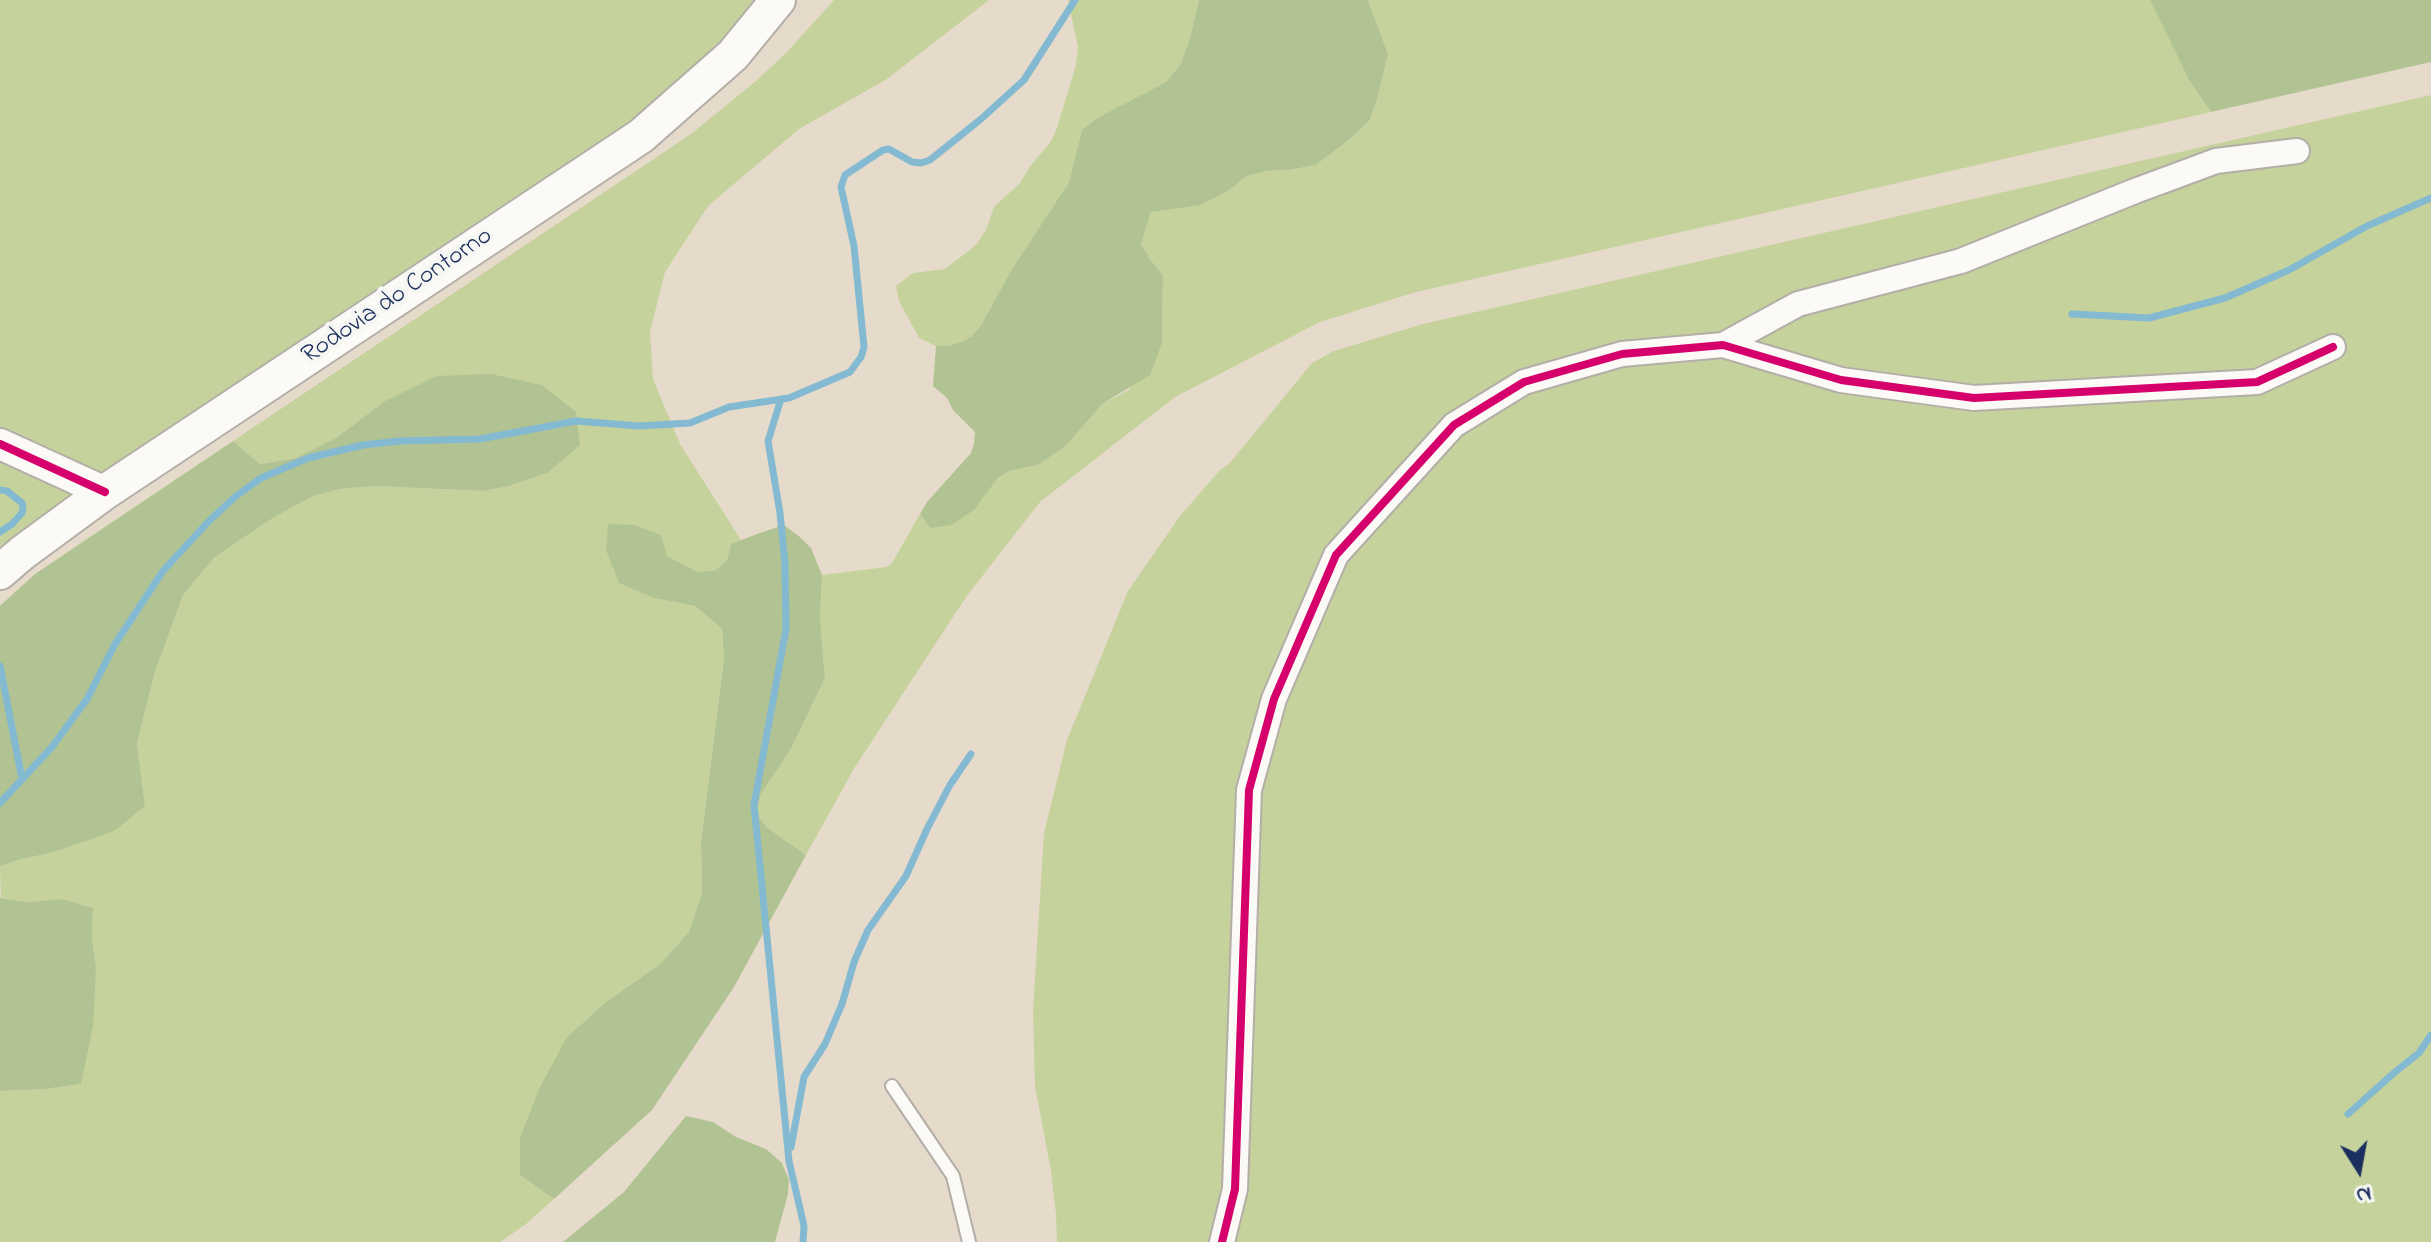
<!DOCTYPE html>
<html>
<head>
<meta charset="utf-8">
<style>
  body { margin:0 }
  #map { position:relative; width:2431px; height:1242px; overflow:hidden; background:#e6dbcb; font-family:"Indie Flower",sans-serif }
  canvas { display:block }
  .north { position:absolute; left:2319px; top:1130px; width:80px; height:80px; -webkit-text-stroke:6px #f6f6f2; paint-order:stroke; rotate:169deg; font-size:22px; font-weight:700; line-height:32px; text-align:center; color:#1b2f5e }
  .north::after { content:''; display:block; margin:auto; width:28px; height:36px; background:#1b2f5e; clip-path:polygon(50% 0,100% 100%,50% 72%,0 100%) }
</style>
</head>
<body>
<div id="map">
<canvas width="2431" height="1242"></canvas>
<div class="north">N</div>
</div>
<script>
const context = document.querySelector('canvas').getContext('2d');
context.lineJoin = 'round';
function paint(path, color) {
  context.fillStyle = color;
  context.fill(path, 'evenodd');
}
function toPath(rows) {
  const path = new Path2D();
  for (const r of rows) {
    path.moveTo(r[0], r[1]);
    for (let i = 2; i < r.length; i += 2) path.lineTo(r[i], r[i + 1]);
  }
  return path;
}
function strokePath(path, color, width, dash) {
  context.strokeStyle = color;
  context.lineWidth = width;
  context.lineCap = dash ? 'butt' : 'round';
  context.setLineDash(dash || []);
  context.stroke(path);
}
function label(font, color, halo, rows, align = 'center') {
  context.font = font + ' "Indie Flower",sans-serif';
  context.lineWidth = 8;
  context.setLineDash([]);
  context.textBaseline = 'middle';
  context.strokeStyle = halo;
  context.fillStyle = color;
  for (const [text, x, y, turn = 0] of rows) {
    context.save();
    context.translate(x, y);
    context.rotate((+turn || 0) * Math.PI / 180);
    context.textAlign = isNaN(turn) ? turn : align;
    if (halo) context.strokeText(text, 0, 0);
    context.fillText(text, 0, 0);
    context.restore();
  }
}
const green = toPath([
  [0,0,776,0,663,101,508,206,369,296,120,465,49,510,0,551],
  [834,0,989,0,887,79,799,129,708,206,665,272,650,332,653,379,680,444,741,540,731,544,727,560,716,570,698,572,667,556,654,598,695,606,722,629,724,659,701,841,702,893,689,932,660,964,606,1002,567,1037,520,1175,554,1199,526,1224,500,1242,0,1242,0,1091,45,1089,81,1084,96,968,92,937,93,908,63,899,28,902,1,898,0,866,20,859,51,853,79,843,145,806,137,743,155,672,183,595,215,557,268,521,313,496,340,489,373,486,483,491,509,486,547,473,385,401,336,438,296,458,260,464,233,441,691,134,756,81,786,53],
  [1068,0,1199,0,1189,42,1180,65,1166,82,1097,118,1082,130,1069,182,1012,269,981,325,972,336,961,342,948,346,936,346,919,338,899,301,896,286,913,273,945,269,976,245,986,230,994,207,1020,183,1031,165,1050,143,1056,131,1076,65,1078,47],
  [1368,0,2150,0,2189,80,2211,112,1416,292,1320,322,1175,397,1040,502,966,597,855,767,806,855,765,827,756,813,761,794,792,747,825,678,820,617,822,575,887,567,892,563,920,514,930,528,1009,471,1038,465,1066,446,1102,404,1129,390,1162,343,1163,275,1150,259,1141,244,1151,212,1228,191,1247,176,1267,171,1289,170,1316,165,1349,140,1370,120,1378,96,1388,54],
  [2431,95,2431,1242,1057,1242,1056,1214,1051,1171,1035,1086,1033,1011,1044,833,1067,740,1128,591,1180,516,1221,469,1229,464,1312,363,1334,351,1423,324]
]);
const forest = toPath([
  [1199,0,1368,0,1388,54,1378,96,1370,120,1349,140,1316,165,1289,170,1267,171,1247,176,1228,191,1200,205,1151,212,1141,244,1150,259,1163,275,1162,343,1150,375,1102,404,1066,446,1038,465,1009,471,997,479,974,510,951,525,930,528,920,514,927,502,971,453,974,443,975,432,953,410,947,398,933,386,936,346,948,346,961,342,972,336,981,325,1012,269,1069,182,1082,130,1097,118,1166,82,1180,65,1189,42],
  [2150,0,2431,0,2431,62,2211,112,2189,80],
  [491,374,542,385,576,412,580,445,547,473,509,486,483,491,373,486,340,489,313,496,268,521,215,557,183,595,155,672,137,743,145,806,114,831,51,853,21,859,0,866,0,606,2,604,35,574,233,441,260,464,296,458,336,438,385,401,437,376],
  [608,524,635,525,661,535,667,556,698,572,716,570,727,560,731,544,757,534,784,525,800,537,811,548,822,575,820,617,825,678,792,747,761,794,756,813,766,827,806,855,734,987,652,1110,554,1199,520,1175,520,1138,539,1089,567,1037,606,1002,660,964,689,932,702,893,701,841,724,659,722,629,695,606,654,598,619,583,606,550],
  [0,898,28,902,63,899,93,908,92,937,96,968,93,1026,81,1084,45,1089,0,1091],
  [686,1116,713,1122,736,1137,766,1149,782,1163,789,1180,788,1194,775,1242,563,1242,624,1192]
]);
const stream = toPath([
  [2072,314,2149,318,2225,298,2289,270,2367,226,2431,198],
  [781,399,768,441,780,513,785,564,786,629,754,805,789,1161,804,1226,803,1242],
  [0,490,7,491,22,503,23,507,22,513,12,524,0,532],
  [0,666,22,779],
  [0,803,52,747,87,699,115,644,163,571,209,521,236,496,261,478,308,458,363,445,399,441,480,439,576,421,639,426,690,423,729,407,789,398,850,372,861,357,864,347,854,246,841,187,845,175,883,150,889,149,912,162,921,163,930,160,981,119,1024,80,1075,0],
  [2348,1114,2395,1072,2419,1053,2431,1035],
  [791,1147,804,1077,825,1044,842,1004,854,962,868,930,906,876,927,829,950,785,971,754]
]);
const service = toPath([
  [892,1086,953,1176,969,1242]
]);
const minor = toPath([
  [1723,345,1798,304,1961,261,2135,191,2216,161,2297,151],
  [1222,1242,1235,1189,1249,790,1274,699,1336,555,1454,425,1524,382,1622,354,1723,345,1841,380,1974,398,2257,382,2333,347]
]);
const tertiary = toPath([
  [0,444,105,492]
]);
const secondary = toPath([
  [0,572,22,553,105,492,641,136,733,55,778,0]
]);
const cycleway = toPath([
  [0,444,105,492],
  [1222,1242,1235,1189,1249,790,1274,699,1336,555,1454,425,1524,382,1622,354,1723,345,1841,380,1974,398,2257,382,2333,347]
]);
const streetNames = [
  ["Rodovia do Contorno",398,297,-34]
];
paint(green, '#c5d29b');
paint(forest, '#b2c393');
strokePath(stream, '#83b9d1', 7);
strokePath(service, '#b3aea8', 16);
strokePath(minor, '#b3aea8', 28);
strokePath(tertiary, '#b3aea8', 34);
strokePath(secondary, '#b3aea8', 38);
strokePath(service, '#fbfaf7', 12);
strokePath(minor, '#fbfaf7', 24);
strokePath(tertiary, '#fbfaf7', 30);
strokePath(secondary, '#fbfaf7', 34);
strokePath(cycleway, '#d6006c', 8);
label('26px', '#1b2f5e', '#f6f6f2', streetNames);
</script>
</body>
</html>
